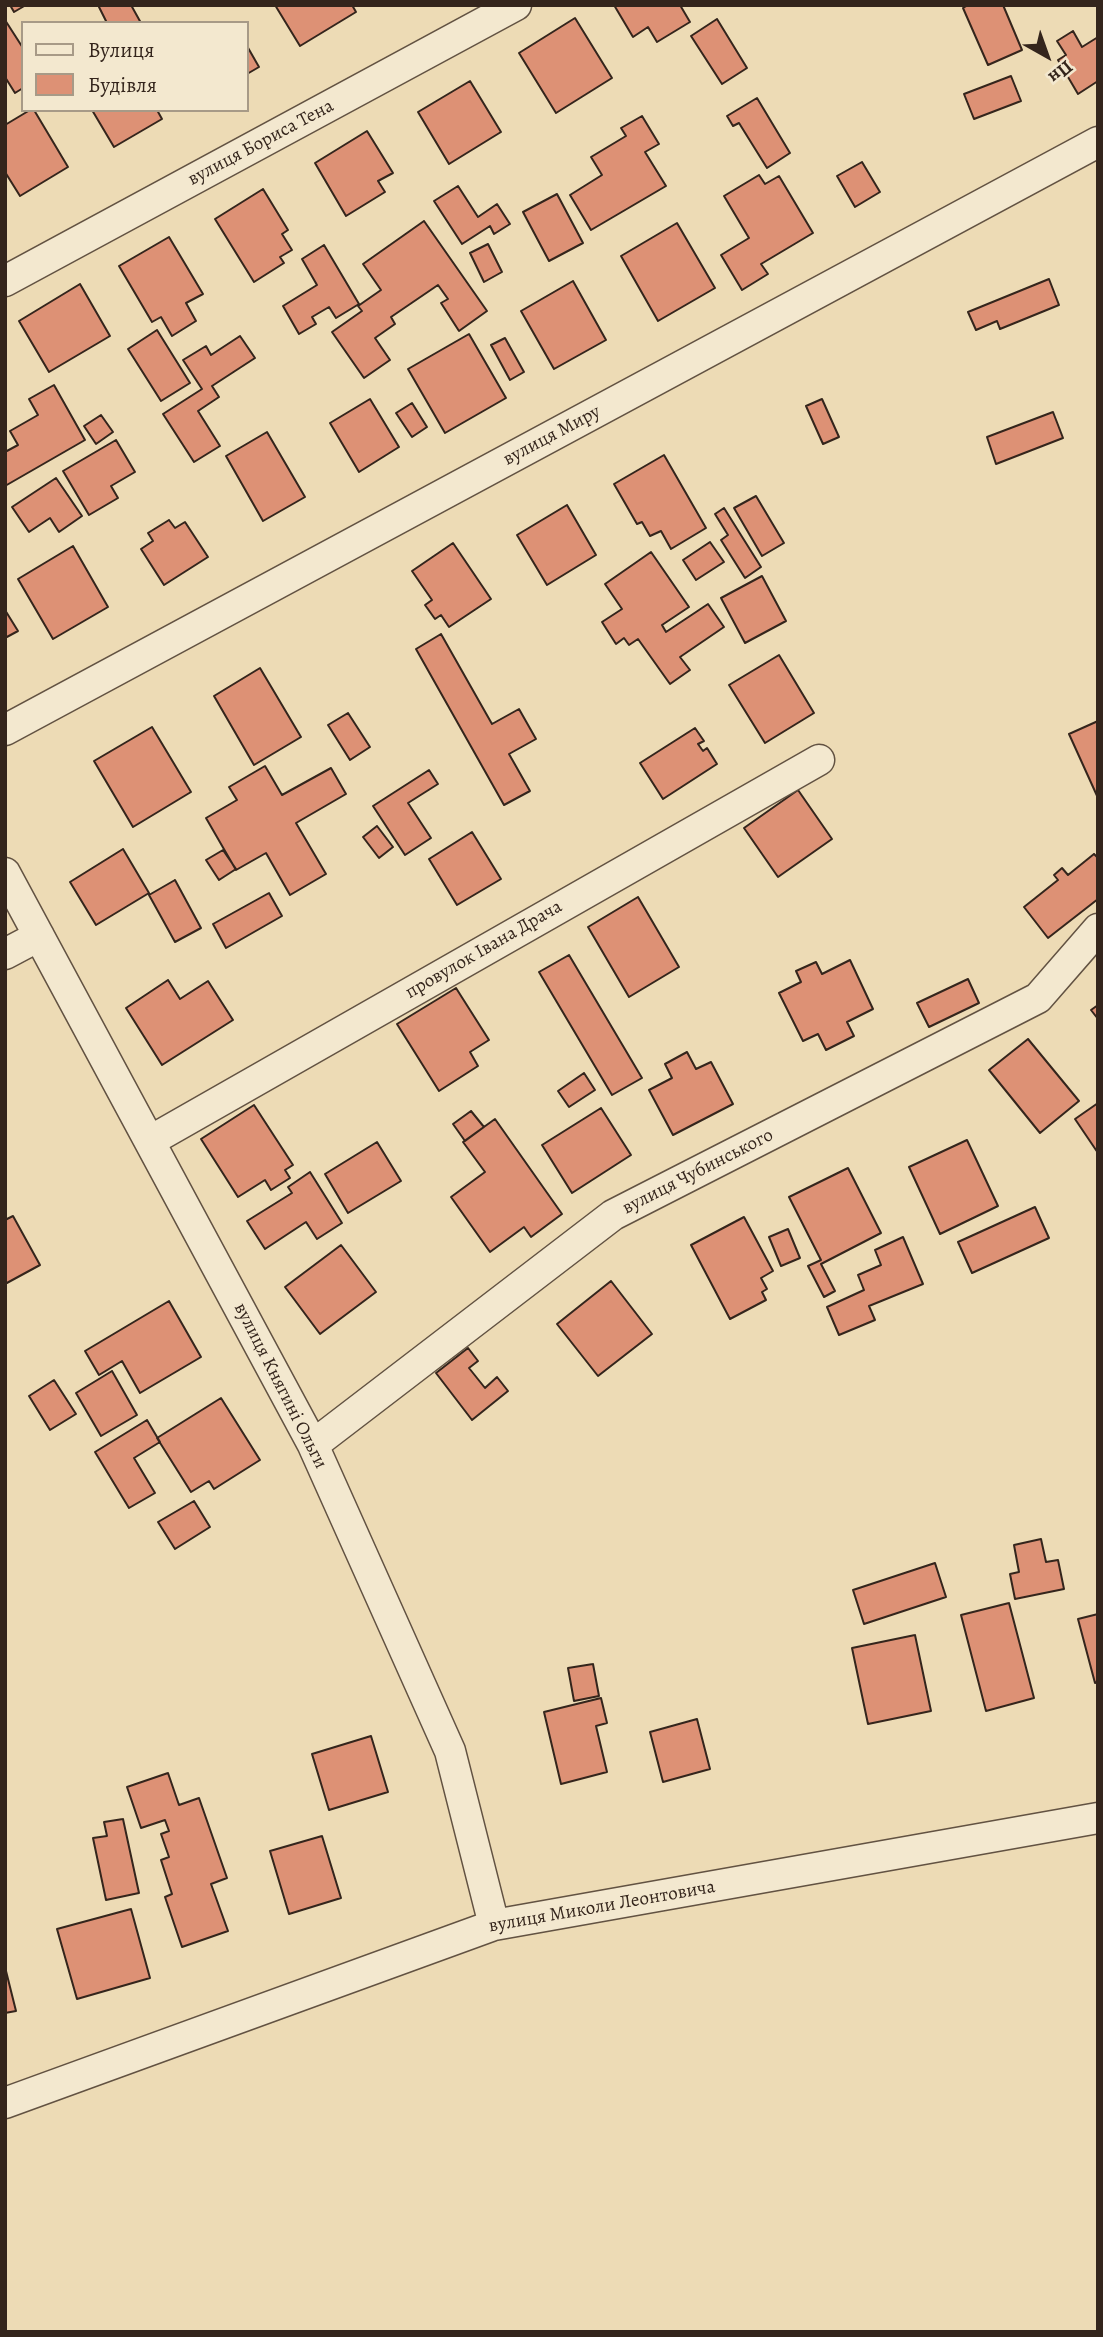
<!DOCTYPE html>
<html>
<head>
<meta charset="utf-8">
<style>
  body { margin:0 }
  #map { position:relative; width:1103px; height:2337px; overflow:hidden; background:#eddbb5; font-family:Alegreya,serif }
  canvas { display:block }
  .frame { position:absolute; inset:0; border:7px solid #34251c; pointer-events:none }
  .legend { position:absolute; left:21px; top:21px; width:228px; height:91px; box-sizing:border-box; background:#f3e8cf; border:2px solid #a79a87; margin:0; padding:9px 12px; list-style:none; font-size:21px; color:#34251c }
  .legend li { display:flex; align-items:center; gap:14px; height:35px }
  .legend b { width:35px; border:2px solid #a79a87 }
  .north { position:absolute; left:1012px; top:21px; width:70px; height:70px; -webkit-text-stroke:5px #f3e8cf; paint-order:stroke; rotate:140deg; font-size:19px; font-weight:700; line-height:28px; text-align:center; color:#34251c }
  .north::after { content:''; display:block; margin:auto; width:24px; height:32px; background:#34251c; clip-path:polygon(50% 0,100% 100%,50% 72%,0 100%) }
</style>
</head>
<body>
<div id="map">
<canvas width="1103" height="2337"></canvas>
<div class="frame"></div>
<ul class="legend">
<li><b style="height:9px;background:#f3e8cf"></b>Вулиця</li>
<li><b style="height:19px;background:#dd9175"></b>Будівля</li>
</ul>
<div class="north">Пн</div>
</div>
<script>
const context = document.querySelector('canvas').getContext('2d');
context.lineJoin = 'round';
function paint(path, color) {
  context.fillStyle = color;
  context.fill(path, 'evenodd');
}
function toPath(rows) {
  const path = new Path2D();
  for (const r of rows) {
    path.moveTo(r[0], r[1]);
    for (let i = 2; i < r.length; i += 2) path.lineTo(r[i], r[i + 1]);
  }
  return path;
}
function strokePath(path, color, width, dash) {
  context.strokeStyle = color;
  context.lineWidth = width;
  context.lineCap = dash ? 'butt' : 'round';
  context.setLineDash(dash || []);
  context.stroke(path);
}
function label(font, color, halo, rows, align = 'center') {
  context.font = font + ' Alegreya,serif';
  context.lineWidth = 5;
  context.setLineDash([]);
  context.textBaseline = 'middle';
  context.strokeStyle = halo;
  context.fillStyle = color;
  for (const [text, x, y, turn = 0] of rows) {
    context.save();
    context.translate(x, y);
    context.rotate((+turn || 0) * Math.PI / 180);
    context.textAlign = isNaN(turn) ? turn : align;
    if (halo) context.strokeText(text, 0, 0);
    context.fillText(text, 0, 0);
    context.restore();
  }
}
const building = toPath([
  [10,5,26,5,14,12,10,5],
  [98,5,131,5,141,23,107,23,98,5],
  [275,5,352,5,356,12,300,46,275,5],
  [614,5,680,5,690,22,657,42,648,27,633,37,614,5],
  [968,5,1003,5,1022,50,988,65,963,8,968,5],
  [575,18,612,78,556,113,519,53,575,18],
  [717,19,747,68,722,84,691,36,717,19],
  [5,20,23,48,23,88,15,93,5,77,5,20],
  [1073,31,1082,47,1098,37,1098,81,1078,94,1058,60,1066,55,1057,41,1073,31],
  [247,46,259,67,247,74,247,46],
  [1011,76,1021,101,974,119,964,94,1011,76],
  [470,81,501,132,449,164,418,112,470,81],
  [757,98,790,153,767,168,739,123,733,126,727,116,757,98],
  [30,110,34,110,68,167,20,196,5,172,5,125,30,110],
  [92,110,157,110,162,119,114,147,92,110],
  [642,116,659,144,645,152,666,186,591,230,570,195,602,175,591,157,626,136,621,128,642,116],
  [367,131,393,173,378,181,385,192,346,216,315,163,367,131],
  [862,162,880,192,855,207,837,176,862,162],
  [759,175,765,184,779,176,813,233,761,264,768,274,742,290,721,255,749,238,724,196,759,175],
  [458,186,478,217,497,204,510,224,494,234,490,226,462,244,434,201,458,186],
  [263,189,288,230,282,234,292,250,280,257,284,263,254,282,215,219,263,189],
  [557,194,583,243,549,261,523,212,557,194],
  [424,221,487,311,459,331,441,303,448,299,438,285,391,317,395,324,375,338,390,360,364,378,332,332,362,311,358,306,381,290,363,264,424,221],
  [677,223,715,288,658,321,621,256,677,223],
  [169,237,203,294,186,303,196,321,172,336,161,317,152,322,119,266,169,237],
  [488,244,502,272,484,282,470,253,488,244],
  [324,245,359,304,336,318,329,307,312,317,316,324,299,334,283,306,317,285,302,259,324,245],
  [1049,279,1059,305,1000,329,997,321,976,330,968,312,1049,279],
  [573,281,606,340,554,369,521,311,573,281],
  [80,284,110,336,49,372,19,321,80,284],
  [157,330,190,383,161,401,128,349,157,330],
  [469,334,506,398,445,433,408,369,469,334],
  [240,336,255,358,212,386,219,397,198,411,220,446,194,462,163,414,202,389,183,360,206,346,211,355,240,336],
  [505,338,524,372,510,380,491,345,505,338],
  [54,385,85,440,5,486,5,452,18,445,10,431,38,415,29,399,54,385],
  [370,399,399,447,359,472,330,423,370,399],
  [822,399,839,437,823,444,806,406,822,399],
  [412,403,427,427,412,437,396,413,412,403],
  [1053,412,1063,438,996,464,987,437,1053,412],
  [101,415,113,432,96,444,84,426,101,415],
  [267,432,305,497,263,521,226,456,267,432],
  [116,440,135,472,111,486,118,498,89,515,63,471,116,440],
  [664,455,706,528,671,549,661,531,650,536,642,522,637,524,614,484,664,455],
  [56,478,82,516,59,532,50,518,29,532,12,507,56,478],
  [756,496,784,543,762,556,734,508,756,496],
  [567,505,596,555,547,585,517,535,567,505],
  [724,508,761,567,745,578,721,540,728,535,715,514,724,508],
  [169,520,175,528,185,522,208,557,164,585,141,549,153,541,148,533,169,520],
  [710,542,724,562,696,580,683,560,710,542],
  [453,543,491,599,449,627,441,615,435,619,425,605,432,600,412,571,453,543],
  [73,546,108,607,53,639,18,579,73,546],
  [651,552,689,607,662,625,666,632,708,604,724,627,680,657,690,670,670,684,638,639,629,645,624,638,616,644,602,622,622,609,605,584,651,552],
  [762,576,786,621,745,643,721,598,762,576],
  [5,610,18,631,5,638,5,610],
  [441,634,492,724,519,709,536,739,509,754,530,791,504,805,416,649,441,634],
  [779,655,814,713,765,743,729,685,779,655],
  [260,668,301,737,254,765,214,696,260,668],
  [348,713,370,747,350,760,328,725,348,713],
  [1098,721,1098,798,1069,734,1098,721],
  [152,727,191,792,133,827,94,761,152,727],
  [695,728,704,741,698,744,703,751,707,748,717,764,663,799,640,763,695,728],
  [265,766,282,795,331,768,346,794,296,823,326,874,290,895,266,853,236,870,206,818,237,800,229,787,265,766],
  [429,770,438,784,408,803,431,838,405,855,373,806,429,770],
  [798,790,832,839,778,877,744,828,798,790],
  [377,826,393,847,379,858,363,837,377,826],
  [472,832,501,879,457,905,429,859,472,832],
  [123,849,149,893,96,925,70,882,123,849],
  [223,850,236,869,219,880,206,860,223,850],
  [1094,854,1098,858,1098,899,1048,938,1024,907,1058,880,1054,875,1062,868,1068,875,1094,854],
  [175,880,201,928,175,942,149,895,175,880],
  [269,893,282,916,226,948,213,924,269,893],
  [638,897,679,967,629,997,588,927,638,897],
  [569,955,642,1078,612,1095,539,972,569,955],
  [850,960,873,1009,847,1022,854,1036,826,1050,818,1034,803,1041,779,993,801,982,796,971,816,962,822,974,850,960],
  [968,979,979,1003,929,1027,917,1003,968,979],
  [168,980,180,999,208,981,233,1020,162,1065,126,1008,168,980],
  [456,988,489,1040,470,1052,478,1066,439,1091,397,1024,456,988],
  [1098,1005,1098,1019,1091,1010,1098,1005],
  [1028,1039,1079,1101,1040,1133,989,1070,1028,1039],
  [687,1052,696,1069,711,1062,733,1104,673,1135,649,1090,672,1078,665,1064,687,1052],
  [584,1073,595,1090,569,1107,558,1091,584,1073],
  [1098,1103,1098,1153,1075,1119,1098,1103],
  [254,1105,293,1165,285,1170,290,1178,271,1190,265,1180,238,1197,201,1139,254,1105],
  [601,1108,631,1155,572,1193,542,1145,601,1108],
  [471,1111,484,1127,465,1141,453,1124,471,1111],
  [495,1119,562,1214,531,1237,524,1227,490,1252,451,1197,485,1172,463,1142,495,1119],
  [967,1140,998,1206,940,1234,909,1167,967,1140],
  [377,1142,401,1181,348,1213,325,1174,377,1142],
  [848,1168,881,1233,821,1264,835,1291,824,1297,808,1266,821,1260,789,1197,848,1168],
  [310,1172,342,1223,317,1239,306,1222,265,1249,247,1221,292,1193,288,1187,310,1172],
  [1035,1207,1049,1238,972,1273,958,1242,1035,1207],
  [13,1216,40,1265,5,1284,5,1220,13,1216],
  [744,1217,773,1271,761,1278,767,1289,762,1292,766,1300,730,1319,691,1245,744,1217],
  [788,1229,800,1258,781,1266,769,1237,788,1229],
  [903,1237,923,1284,869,1306,875,1320,839,1335,827,1307,864,1290,858,1275,881,1265,875,1250,903,1237],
  [341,1245,376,1292,320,1334,285,1287,341,1245],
  [611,1281,652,1334,598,1376,557,1324,611,1281],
  [169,1301,201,1357,140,1393,122,1361,99,1375,85,1351,169,1301],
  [468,1348,478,1361,469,1368,485,1388,497,1377,508,1391,472,1420,436,1373,468,1348],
  [112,1371,137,1415,101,1436,76,1393,112,1371],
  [54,1380,76,1414,50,1430,29,1396,54,1380],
  [221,1398,260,1460,214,1489,209,1481,191,1492,157,1438,221,1398],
  [147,1420,160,1442,134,1458,155,1493,129,1508,95,1452,147,1420],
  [194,1501,210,1527,175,1549,158,1522,194,1501],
  [1041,1539,1046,1562,1058,1560,1064,1589,1015,1599,1010,1574,1019,1572,1014,1545,1041,1539],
  [935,1563,946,1597,864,1624,853,1590,935,1563],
  [1009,1603,1034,1698,986,1711,961,1615,1009,1603],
  [1098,1614,1098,1682,1095,1683,1078,1619,1098,1614],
  [915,1635,931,1711,868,1724,852,1648,915,1635],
  [593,1664,599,1696,574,1701,568,1668,593,1664],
  [601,1698,607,1723,596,1726,607,1772,561,1784,544,1712,601,1698],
  [697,1719,710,1769,663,1782,650,1732,697,1719],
  [371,1736,388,1792,329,1810,312,1754,371,1736],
  [168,1773,179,1805,199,1798,227,1878,211,1884,228,1931,182,1947,165,1897,172,1894,161,1860,169,1857,161,1834,169,1831,165,1820,141,1828,127,1787,168,1773],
  [123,1819,139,1893,106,1900,93,1838,107,1836,104,1822,123,1819],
  [322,1836,341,1898,289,1914,270,1851,322,1836],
  [131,1909,150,1978,77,1999,57,1929,131,1909],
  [5,1967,16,2011,5,2013,5,1967]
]);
const street = toPath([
  [5,281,516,5],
  [5,730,1098,142],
  [5,873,313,1445,450,1751,494,1925],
  [5,954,39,936],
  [150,1141,819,760],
  [313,1445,613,1215,1038,998,1098,929],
  [5,2103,494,1925,1098,1818]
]);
const streetNames = [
  ["вулиця Бориса Тена",261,143,-28],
  ["вулиця Миру",552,436,-28],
  ["провулок Івана Драча",484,950,-30],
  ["вулиця Чубинського",698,1172,-27],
  ["вулиця Княгині Ольги",280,1386,63],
  ["вулиця Миколи Леонтовича",602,1907,-10]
];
paint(building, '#dd9175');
strokePath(building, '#34251c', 2);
strokePath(street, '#625242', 33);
strokePath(street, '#f3e8cf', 30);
label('19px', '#34251c', '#f3e8cf', streetNames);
</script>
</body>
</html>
